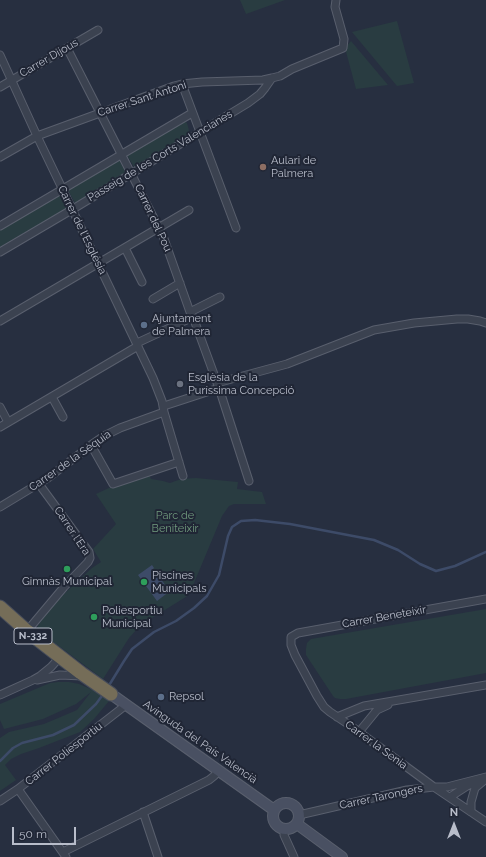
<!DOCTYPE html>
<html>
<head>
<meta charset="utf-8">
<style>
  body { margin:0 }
  #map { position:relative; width:486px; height:857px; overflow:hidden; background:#272f40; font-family:Raleway,sans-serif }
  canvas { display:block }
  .north { position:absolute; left:434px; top:805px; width:40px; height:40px; -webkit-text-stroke:3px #202635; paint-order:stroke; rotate:0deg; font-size:11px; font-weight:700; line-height:16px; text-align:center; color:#b8bdca }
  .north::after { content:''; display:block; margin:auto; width:14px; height:18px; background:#b8bdca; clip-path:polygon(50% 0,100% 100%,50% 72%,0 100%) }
  .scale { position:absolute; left:12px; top:827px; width:64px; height:18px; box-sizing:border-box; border:2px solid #b8bdca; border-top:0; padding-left:5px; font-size:12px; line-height:14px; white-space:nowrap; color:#b8bdca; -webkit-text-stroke:3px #202635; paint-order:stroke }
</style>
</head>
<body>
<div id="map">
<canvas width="486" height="857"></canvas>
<div class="north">N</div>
<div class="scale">50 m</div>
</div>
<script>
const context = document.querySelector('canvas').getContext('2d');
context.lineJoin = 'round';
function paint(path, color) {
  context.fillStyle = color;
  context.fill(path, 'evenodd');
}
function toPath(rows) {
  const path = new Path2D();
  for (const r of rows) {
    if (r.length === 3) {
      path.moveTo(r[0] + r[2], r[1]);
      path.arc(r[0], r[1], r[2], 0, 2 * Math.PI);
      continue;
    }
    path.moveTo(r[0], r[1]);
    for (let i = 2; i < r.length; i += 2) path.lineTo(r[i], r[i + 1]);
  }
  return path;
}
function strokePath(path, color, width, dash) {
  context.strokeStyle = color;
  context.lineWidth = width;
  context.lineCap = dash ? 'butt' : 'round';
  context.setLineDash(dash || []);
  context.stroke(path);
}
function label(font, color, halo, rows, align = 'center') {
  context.font = font + ' Raleway,sans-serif';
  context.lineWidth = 4;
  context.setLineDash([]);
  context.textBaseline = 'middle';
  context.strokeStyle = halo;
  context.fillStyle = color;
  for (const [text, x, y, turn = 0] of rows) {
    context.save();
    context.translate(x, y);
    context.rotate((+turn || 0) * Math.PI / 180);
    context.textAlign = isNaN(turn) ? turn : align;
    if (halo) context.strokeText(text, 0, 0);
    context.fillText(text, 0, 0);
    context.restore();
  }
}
const green = toPath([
  [240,0,285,0,246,14],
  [397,21,414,83,397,86,352,32],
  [351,41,388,85,356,89,345,48],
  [184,121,187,123,190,134,134,167,127,155],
  [119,160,126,173,75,203,68,190],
  [60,195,67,208,0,247,0,230],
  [149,475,151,479,163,481,170,483,181,479,196,478,238,482,237,489,262,492,266,504,234,504,229,506,222,516,189,595,147,621,138,628,129,638,103,679,36,629,47,612,65,593,92,568,101,562,93,549,116,524,96,494,111,487],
  [486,609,486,673,346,699,340,699,335,698,333,696,306,655,306,649,307,643,311,639],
  [58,682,69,682,79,684,93,690,109,701,94,719,80,732,39,748,21,754,11,759,5,765,16,780,0,791,0,738,9,732,44,724,77,710,91,692,76,704,43,719,4,729,0,720,0,704,50,683]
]);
const water = toPath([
  [152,565,154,568,153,569,170,591,157,601,138,575]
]);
const stream = toPath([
  [108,687,124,661,132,649,154,632,176,621,194,608,207,596,219,575,228,536,232,527,241,521,255,520,290,524,374,540,398,550,420,564,436,571,455,566,486,552],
  [0,761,13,748,22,743,53,735,74,725,96,704,104,693]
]);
const street = toPath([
  [67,48,163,236,190,312,193,317,219,388,249,481],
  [0,55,37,136,153,378,162,401,164,412,183,476],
  [182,84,236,228],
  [0,87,98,30],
  [0,157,37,136,174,86,182,84,202,82,263,80,272,78,280,76,292,69,343,48,344,39,335,7,336,0],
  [0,226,192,113],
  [125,248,142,282],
  [0,252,73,209,248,103,260,94,265,88,272,78],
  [153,299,180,283],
  [190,312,220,297],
  [0,321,189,210],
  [137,343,193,317],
  [217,383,287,364,374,330,414,323,457,319,468,319,480,321,486,323],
  [52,397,63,417],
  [164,406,219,388],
  [0,407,8,422],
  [0,427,138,346],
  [91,445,113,484,179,462],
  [0,507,48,478,86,449,91,445,104,436,120,428,164,412],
  [486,599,298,633,291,637,291,645,295,655,317,696,324,707,330,712,348,724,434,787,486,822],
  [27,631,64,587,88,562,90,558,89,552,39,484],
  [37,680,60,675,83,676],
  [0,695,33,680,40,676,51,667,60,657],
  [337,717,364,706,486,685],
  [359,732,377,710,388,705],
  [18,789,66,857],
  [450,797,467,786,474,783],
  [0,801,18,789,126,705],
  [143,812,158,857],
  [471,812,471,802,475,788,486,779],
  [299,815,407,790,434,787,447,787,486,777],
  [284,829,284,835,294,857],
  [63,852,209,780,214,776,219,770]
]);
const secondary = toPath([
  [111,694,274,810],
  [286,816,13],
  [297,824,342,857]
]);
const highway = toPath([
  [0,607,27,631,81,673,111,694]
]);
const markers = [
  [263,167,4,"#8d6e63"],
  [144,325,4,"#5c6f8a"],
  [180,384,4,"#6b7280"],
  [67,569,4,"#2e9e5b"],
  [144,582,4,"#2e9e5b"],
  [94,617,4,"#2e9e5b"],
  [161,697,4,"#5c6f8a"]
];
const shields = [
  [33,636,38]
];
const shieldNames = [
  ["N-332",33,636]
];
const streetNames = [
  ["Carrer Dijous",49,58,-30],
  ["Carrer Sant Antoni",142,99,-18],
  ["Passeig de les Corts Valencianes",160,156,-31],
  ["Carrer del Pou",153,218,65],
  ["Carrer de l'Església",82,230,64],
  ["Carrer de la Sèquia",70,461,-35],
  ["Carrer l'Era",72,531,56],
  ["Carrer Beneteixir",384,617,-10],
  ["Avinguda del País Valencià",200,742,35],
  ["Carrer la Senia",376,745,36],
  ["Carrer Poliesportiu",64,754,-38],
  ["Carrer Tarongers",381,797,-12]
];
const poiNames = [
  ["Aulari de",271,161],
  ["Palmera",271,174],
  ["Ajuntament",152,319],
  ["de Palmera",152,332],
  ["Esglèsia de la",188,378],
  ["Puríssima Concepció",188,391],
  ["Piscines",152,576],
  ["Municipals",152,589],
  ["Gimnàs Municipal",67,582,"center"],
  ["Poliesportiu",102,611],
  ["Municipal",102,624],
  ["Repsol",169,697]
];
const parkNames = [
  ["Parc de",175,516],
  ["Beniteixir",175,529]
];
paint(green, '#293c41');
paint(water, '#3d4b68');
strokePath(stream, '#3d4b68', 2.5);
strokePath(street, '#595f6d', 9);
strokePath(secondary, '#595f6d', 12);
strokePath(highway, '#464c5a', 15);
strokePath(street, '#3b4250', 7);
strokePath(secondary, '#495062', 10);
strokePath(highway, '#756d58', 13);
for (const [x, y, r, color] of markers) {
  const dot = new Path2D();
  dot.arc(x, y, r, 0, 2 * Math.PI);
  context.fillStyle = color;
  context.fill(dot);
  strokePath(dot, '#202635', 1.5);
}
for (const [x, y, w] of shields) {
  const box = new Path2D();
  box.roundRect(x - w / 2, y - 8, w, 16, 3);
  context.fillStyle = '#202635';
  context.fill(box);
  strokePath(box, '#b8bdca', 1);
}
label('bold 10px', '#b8bdca', null, shieldNames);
label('11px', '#b8bdca', '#202635', streetNames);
label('11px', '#b8bdca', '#202635', poiNames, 'left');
label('11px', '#709a7d', '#202635', parkNames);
</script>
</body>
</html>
